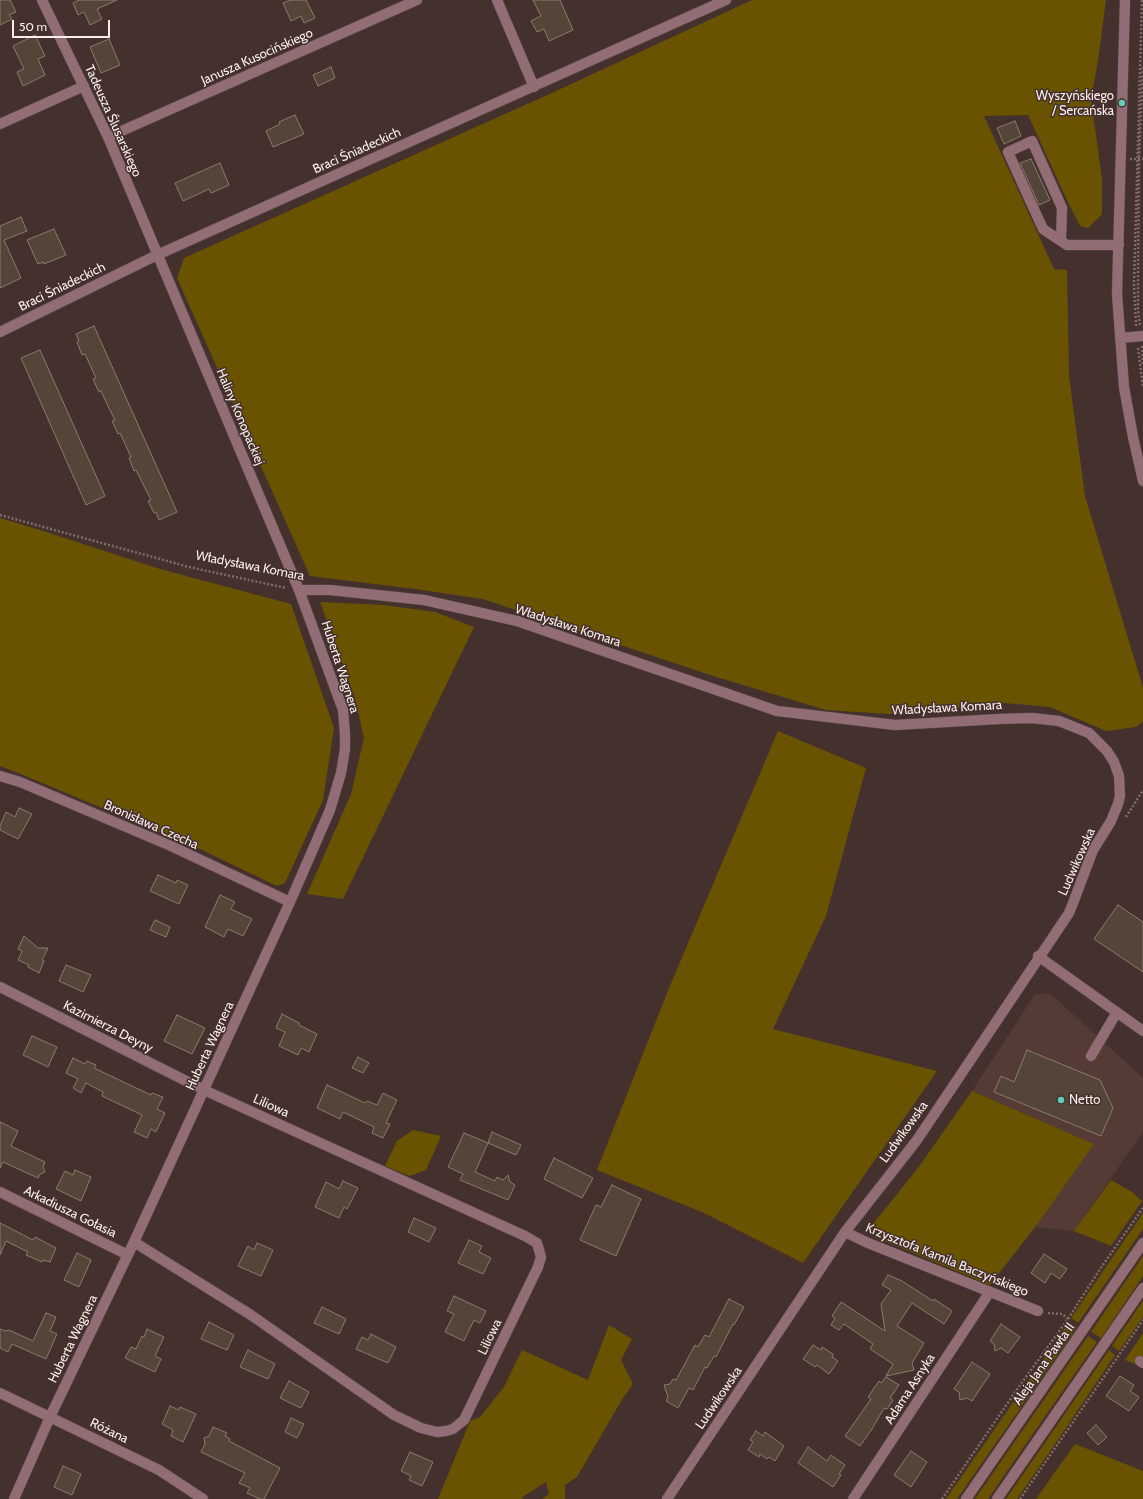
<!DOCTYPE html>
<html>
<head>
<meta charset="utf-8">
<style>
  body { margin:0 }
  #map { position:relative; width:1143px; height:1499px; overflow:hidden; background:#44312d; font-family:Cabin,sans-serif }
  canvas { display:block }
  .scale { position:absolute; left:12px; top:20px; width:98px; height:18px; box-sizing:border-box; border:2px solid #faedeb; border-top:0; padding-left:5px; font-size:12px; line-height:14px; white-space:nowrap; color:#faedeb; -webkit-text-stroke:3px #44312d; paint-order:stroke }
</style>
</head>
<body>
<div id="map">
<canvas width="1143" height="1499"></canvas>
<div class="scale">50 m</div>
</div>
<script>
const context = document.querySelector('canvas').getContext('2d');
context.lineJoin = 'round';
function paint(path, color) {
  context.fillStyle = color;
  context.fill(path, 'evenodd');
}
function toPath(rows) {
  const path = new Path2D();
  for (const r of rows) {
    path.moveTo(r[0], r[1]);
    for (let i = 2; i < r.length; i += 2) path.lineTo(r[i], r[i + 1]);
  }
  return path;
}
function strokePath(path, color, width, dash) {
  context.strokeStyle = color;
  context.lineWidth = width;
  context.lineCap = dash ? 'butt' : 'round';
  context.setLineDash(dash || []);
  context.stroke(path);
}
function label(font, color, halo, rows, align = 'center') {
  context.font = font + ' Cabin,sans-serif';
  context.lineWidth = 3;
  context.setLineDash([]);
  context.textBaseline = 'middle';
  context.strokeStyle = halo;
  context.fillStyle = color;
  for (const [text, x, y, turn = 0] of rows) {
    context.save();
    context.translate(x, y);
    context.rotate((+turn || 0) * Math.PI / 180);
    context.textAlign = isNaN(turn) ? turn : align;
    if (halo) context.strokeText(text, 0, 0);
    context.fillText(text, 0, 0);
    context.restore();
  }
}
const built = toPath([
  [1035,994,1051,994,1143,1078,1143,1132,1074,1231,1034,1227,1094,1144,972,1091]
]);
const green = toPath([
  [752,0,1106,0,1098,61,1091,99,1102,179,1102,214,1088,228,1080,226,1067,200,1028,115,984,116,1054,269,1067,270,1069,376,1085,496,1143,688,1143,721,1136,727,1106,731,1050,707,1005,703,889,714,826,710,710,675,483,599,415,589,310,576,177,278,184,258,554,92],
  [0,518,40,530,160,569,291,604,334,728,323,800,285,883,277,886,200,849,16,772,0,766],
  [320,602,384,605,435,612,474,627,343,899,307,894,351,794,364,738,355,698],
  [778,731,866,768,826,916,773,1029,937,1071,803,1263,702,1212,597,1170,669,988],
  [972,1091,1094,1144,1042,1218,990,1285,875,1237,873,1224,918,1168],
  [413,1130,441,1136,426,1170,410,1176,385,1166,397,1141],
  [1111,1180,1132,1192,1142,1201,1111,1246,1074,1231],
  [1143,1213,1143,1229,1078,1323,1071,1318],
  [1143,1256,1143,1276,1101,1338,1091,1332],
  [1143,1301,1143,1317,1119,1351,1112,1346],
  [1069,1322,1077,1327,957,1499,946,1499],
  [609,1325,632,1339,621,1360,633,1384,623,1398,577,1477,565,1485,565,1499,542,1499,549,1494,546,1482,524,1496,522,1499,438,1499,470,1421,480,1417,504,1387,522,1350,588,1380],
  [1143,1333,1143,1367,1125,1360],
  [1088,1336,1097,1342,1030,1438,988,1499,975,1499],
  [1109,1350,1115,1355,1051,1450,1017,1499,1006,1499],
  [1075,1444,1143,1471,1143,1499,1036,1499]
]);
const building = toPath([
  [0,0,10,0,16,12,9,15,12,19,0,25,0,0],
  [79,0,117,0,97,9,102,19,90,25,84,12,78,15,73,3,79,0],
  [290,0,306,0,315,18,304,23,301,16,291,21,283,3,290,0],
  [533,0,560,0,573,30,549,41,544,29,537,32,531,21,541,16,533,0],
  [35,35,45,56,38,59,45,75,23,86,17,72,24,69,13,46,35,35],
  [109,39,120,65,101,73,90,47,109,39],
  [331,67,335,78,318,86,313,75,331,67],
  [295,115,304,134,273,147,266,131,280,124,279,122,295,115],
  [1015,121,1021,136,1004,144,997,128,1015,121],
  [1031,159,1050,200,1039,205,1020,163,1031,159],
  [220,163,229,185,211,193,209,189,183,201,175,183,220,163],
  [21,217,27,231,4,240,21,278,0,288,0,226,21,217],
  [54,229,66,255,44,264,43,262,38,264,27,240,54,229],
  [94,326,177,512,159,520,156,512,154,513,148,501,151,500,136,470,134,471,129,458,131,457,120,433,118,434,112,421,115,420,108,406,101,391,99,392,93,379,96,378,85,354,82,355,77,342,79,341,76,334,94,326],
  [40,350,105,496,86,505,21,358,40,350],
  [19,808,32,814,18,839,0,830,0,826,6,812,15,817,19,808],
  [158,875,176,883,177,880,188,885,179,904,150,891,158,875],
  [220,895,235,902,231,909,252,919,243,936,228,929,224,937,205,927,220,895],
  [1118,905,1143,922,1143,972,1094,939,1118,905],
  [155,920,170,927,166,937,150,930,155,920],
  [24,936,38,948,48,948,42,960,44,961,39,973,28,967,29,965,18,960,22,951,18,949,24,936],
  [66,965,91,975,83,992,59,981,66,965],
  [282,1014,299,1023,299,1025,317,1034,309,1052,301,1048,298,1055,279,1046,285,1032,276,1028,282,1014],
  [177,1015,205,1028,192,1054,164,1041,177,1015],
  [32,1036,57,1047,48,1067,23,1055,32,1036],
  [1027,1050,1100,1080,1113,1108,1101,1136,994,1092,1001,1076,1014,1082,1027,1050],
  [358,1057,369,1063,363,1073,352,1068,358,1057],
  [73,1058,85,1064,87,1061,96,1065,94,1068,151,1095,152,1093,163,1097,157,1109,165,1113,156,1132,151,1129,147,1138,134,1132,142,1115,102,1096,103,1092,86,1083,81,1093,73,1088,78,1079,66,1073,73,1058],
  [327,1085,365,1103,367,1101,377,1105,383,1093,397,1100,386,1123,390,1124,383,1138,372,1133,374,1127,343,1112,340,1119,317,1108,327,1085],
  [0,1122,18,1131,11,1146,45,1162,43,1167,45,1172,40,1174,38,1178,3,1162,0,1168,0,1122],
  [492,1132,521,1145,516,1155,488,1143,492,1132],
  [464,1133,488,1143,475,1172,495,1181,497,1177,503,1180,508,1175,510,1182,515,1185,508,1200,460,1180,463,1174,448,1167,464,1133],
  [554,1158,593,1178,582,1198,544,1179,554,1158],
  [75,1170,91,1177,81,1201,56,1189,65,1171,73,1175,75,1170],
  [343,1181,358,1188,347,1209,344,1207,339,1218,315,1207,326,1182,339,1189,343,1181],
  [612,1185,641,1199,616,1256,580,1240,596,1205,601,1207,612,1185],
  [414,1218,436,1228,429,1242,408,1232,414,1218],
  [0,1223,33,1240,35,1237,56,1248,50,1262,43,1260,42,1262,26,1255,28,1252,6,1241,0,1255,0,1223],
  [469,1240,482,1246,479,1252,491,1258,483,1274,458,1263,469,1240],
  [257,1243,273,1250,261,1276,238,1266,248,1246,254,1250,257,1243],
  [77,1253,91,1260,79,1287,64,1280,77,1253],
  [1044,1254,1067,1269,1060,1279,1051,1273,1045,1283,1031,1273,1044,1254],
  [888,1275,902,1281,933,1301,934,1299,952,1311,944,1324,912,1303,897,1326,924,1343,912,1363,914,1370,886,1376,893,1364,870,1349,873,1344,844,1324,839,1330,831,1325,835,1318,832,1316,841,1302,885,1331,881,1304,891,1290,882,1285,888,1275],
  [454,1296,486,1311,480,1323,474,1320,464,1341,445,1332,454,1314,447,1311,454,1296],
  [729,1299,744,1307,734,1325,733,1324,716,1357,714,1356,707,1368,705,1367,693,1390,689,1388,678,1408,666,1401,668,1397,664,1385,670,1384,673,1379,676,1380,695,1345,698,1347,705,1335,709,1337,729,1299],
  [322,1307,346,1319,339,1334,314,1323,322,1307],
  [46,1313,56,1317,50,1331,57,1334,46,1359,12,1344,8,1352,0,1348,0,1329,5,1331,9,1330,33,1341,46,1313],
  [209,1322,234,1335,227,1350,201,1339,209,1322],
  [1001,1324,1020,1337,1008,1353,1001,1348,995,1351,994,1344,990,1341,1001,1324],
  [147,1329,164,1337,155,1356,161,1359,155,1372,125,1358,131,1347,136,1349,142,1336,144,1337,147,1329],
  [371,1334,396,1347,388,1363,356,1349,362,1337,368,1340,371,1334],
  [813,1345,821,1350,822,1347,833,1354,832,1357,838,1361,829,1374,817,1365,815,1367,803,1359,813,1345],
  [248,1350,275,1364,268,1379,240,1367,248,1350],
  [972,1362,990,1374,972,1401,967,1398,960,1400,959,1392,954,1389,972,1362],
  [1120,1376,1134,1385,1130,1391,1139,1397,1129,1411,1106,1396,1120,1376],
  [886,1377,899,1385,890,1398,893,1400,887,1409,884,1408,872,1429,860,1446,845,1436,871,1399,868,1397,879,1381,881,1383,886,1377],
  [289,1381,309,1392,301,1408,280,1398,289,1381],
  [170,1406,179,1410,180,1407,196,1414,183,1442,171,1436,173,1430,162,1424,170,1406],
  [291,1418,304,1424,297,1438,285,1432,291,1418],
  [1096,1425,1107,1437,1098,1445,1087,1433,1096,1425],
  [213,1427,227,1433,225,1436,230,1439,229,1441,280,1468,264,1499,260,1499,247,1493,250,1488,239,1483,245,1473,201,1452,205,1444,204,1438,209,1436,213,1427],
  [756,1431,763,1436,765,1432,784,1446,775,1461,769,1457,767,1459,760,1454,759,1457,748,1450,753,1442,750,1440,756,1431],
  [808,1447,827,1461,831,1455,845,1465,839,1474,841,1475,833,1487,798,1463,808,1447],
  [911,1451,927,1462,911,1487,894,1475,911,1451],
  [410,1452,433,1462,422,1486,409,1480,411,1476,401,1471,410,1452],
  [63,1466,81,1474,72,1495,54,1487,63,1466]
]);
const path = toPath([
  [1130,159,1143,159],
  [1140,325,1138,310,1138,279,1139,159,1143,66],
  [1136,326,1134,284,1142,0],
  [1142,346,1143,366],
  [1138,348,1143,387],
  [0,515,189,567,286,588],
  [1126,817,1143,790],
  [1048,1313,1062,1314,1068,1319],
  [942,1499,1018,1388,1068,1319,1100,1269,1143,1208],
  [1020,1499,1143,1320]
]);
const minor = toPath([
  [497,0,534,87],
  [1125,0,1117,294,1124,387,1133,437,1143,481],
  [0,124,84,86],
  [108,137,417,0],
  [1061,240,1062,208,1032,141,1008,152,1043,229,1067,245,1119,245],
  [0,332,157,255,726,0],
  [1120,338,1143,336],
  [299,590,330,590,424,600,517,621,777,711,895,725,999,719,1032,718,1059,721,1089,733,1107,751,1114,762,1119,776,1120,796,1118,804,1111,821,1093,850,1073,903,1069,913,917,1140,845,1232,667,1499],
  [0,776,20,782,171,846,290,902],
  [1038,956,1143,1031],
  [0,987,204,1090,525,1236,537,1243,541,1257,538,1267,464,1420,453,1429,446,1431,437,1432,421,1428,394,1415,251,1315,134,1242],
  [1091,1056,1117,1012],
  [0,1192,128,1255],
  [845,1232,868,1243,1038,1311],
  [1140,1361,1143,1363],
  [0,1393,159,1470,203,1499],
  [14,1499,50,1417,134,1242,290,902,330,810,341,773,345,749,345,734,343,710,299,590,108,137,42,0],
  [853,1499,989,1293],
  [966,1499,1143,1243],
  [997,1499,1143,1288]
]);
const markers = [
  [1122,103,4,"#5dceb9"],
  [1061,1100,4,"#5dceb9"]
];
const streetNames = [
  ["Janusza Kusocińskiego",257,57,-24],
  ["Tadeusza Ślusarskiego",113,121,66],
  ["Braci Śniadeckich",357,151,-24],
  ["Braci Śniadeckich",62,287,-26],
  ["Haliny Konopackiej",240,417,67],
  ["Władysława Komara",250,566,11],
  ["Władysława Komara",568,626,18],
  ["Huberta Wagnera",340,667,72],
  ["Władysława Komara",947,708,-3],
  ["Bronisława Czecha",151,825,24],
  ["Ludwikowska",1077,862,-66],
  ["Kazimierza Deyny",108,1027,27],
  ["Huberta Wagnera",210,1046,-65],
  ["Liliowa",271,1106,24],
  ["Ludwikowska",904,1132,-54],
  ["Arkadiusza Gołasia",70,1212,26],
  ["Krzysztofa Kamila Baczyńskiego",947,1260,22],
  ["Liliowa",490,1337,-64],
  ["Huberta Wagnera",73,1339,-64],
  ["Aleja Jana Pawła II",1044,1364,-55],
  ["Adama Asnyka",910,1389,-57],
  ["Ludwikowska",719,1398,-56],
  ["Różana",109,1431,26]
];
const poiNames = [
  ["Wyszyńskiego",1114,96],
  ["/ Sercańska",1114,111],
  ["Netto",1069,1100,"left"]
];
paint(built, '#543b36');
paint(green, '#695300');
paint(building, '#544539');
strokePath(building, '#8b7b6e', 1);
strokePath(minor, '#614f4b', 11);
strokePath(path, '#7e6d6a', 2.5, [2, 2]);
strokePath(minor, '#926d76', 10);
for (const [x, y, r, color] of markers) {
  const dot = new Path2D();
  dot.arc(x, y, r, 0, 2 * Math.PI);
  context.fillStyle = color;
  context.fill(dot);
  strokePath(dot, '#44312d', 1.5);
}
label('13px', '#faedeb', '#44312d', streetNames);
label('13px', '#faedeb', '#44312d', poiNames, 'right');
</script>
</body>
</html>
